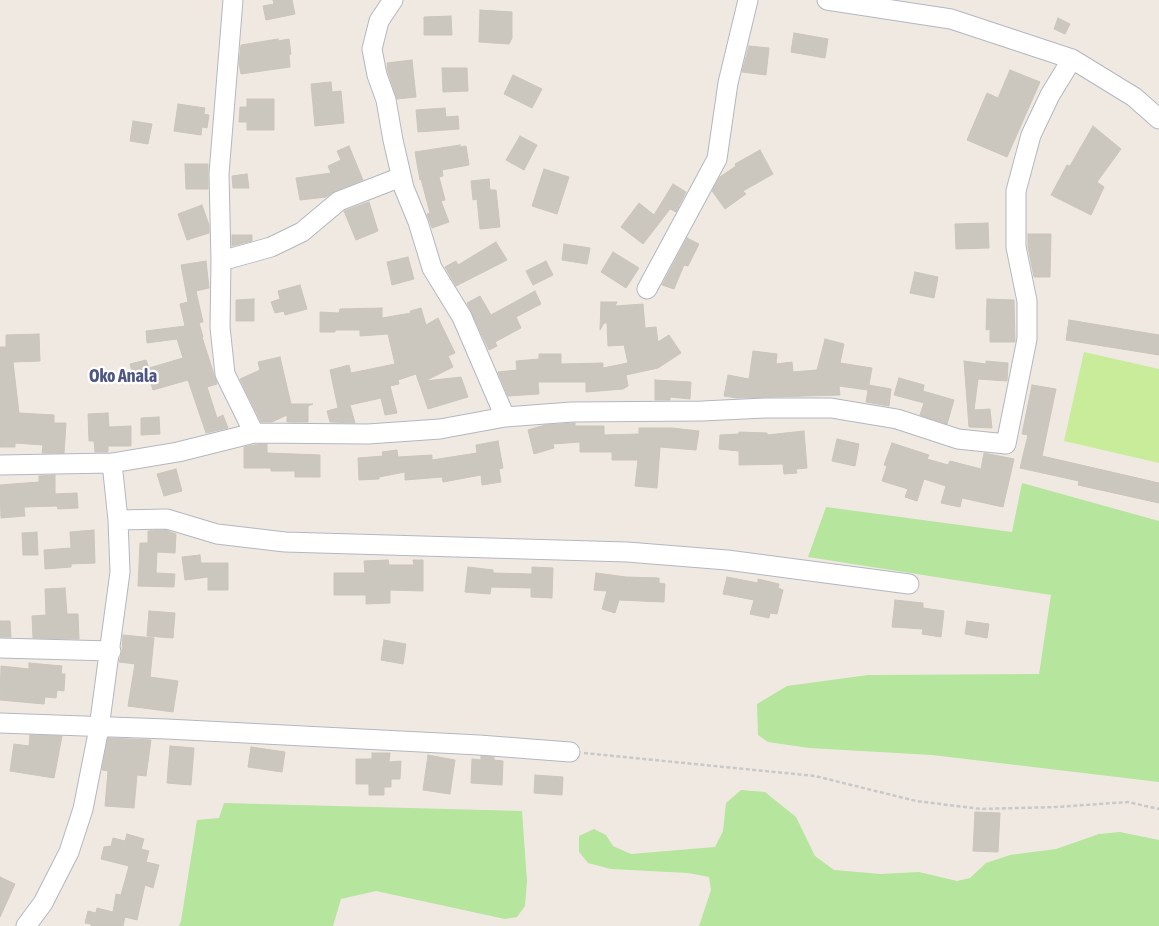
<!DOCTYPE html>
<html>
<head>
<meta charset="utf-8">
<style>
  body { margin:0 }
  canvas { display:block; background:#efe9e1 }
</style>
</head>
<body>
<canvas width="1159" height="926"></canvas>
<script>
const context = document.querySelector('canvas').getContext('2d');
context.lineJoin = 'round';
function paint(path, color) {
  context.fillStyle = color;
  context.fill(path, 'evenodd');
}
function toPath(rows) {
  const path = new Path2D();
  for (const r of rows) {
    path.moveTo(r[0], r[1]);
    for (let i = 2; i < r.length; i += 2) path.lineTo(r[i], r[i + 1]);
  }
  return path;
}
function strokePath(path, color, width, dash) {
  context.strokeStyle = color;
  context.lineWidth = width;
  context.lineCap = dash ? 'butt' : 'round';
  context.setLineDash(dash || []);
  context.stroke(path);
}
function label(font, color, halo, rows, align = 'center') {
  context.font = font + ' "Asap Condensed",sans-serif';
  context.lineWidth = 4.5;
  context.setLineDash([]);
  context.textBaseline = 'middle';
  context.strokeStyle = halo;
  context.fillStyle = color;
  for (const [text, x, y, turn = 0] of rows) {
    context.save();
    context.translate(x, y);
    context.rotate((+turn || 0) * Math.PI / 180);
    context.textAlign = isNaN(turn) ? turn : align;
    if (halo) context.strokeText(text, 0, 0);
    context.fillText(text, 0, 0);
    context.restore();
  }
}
const green = toPath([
  [1022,483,1159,521,1159,782,932,755,809,748,768,742,758,735,757,704,787,686,868,675,1039,674,1051,595,808,557,826,507,1012,532],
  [741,790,765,792,796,817,815,856,834,870,881,874,919,872,957,881,970,878,986,863,1010,855,1056,849,1099,834,1120,832,1159,840,1159,926,699,926,711,890,709,877,688,873,611,869,588,863,579,852,579,836,594,829,606,835,613,846,631,854,715,847,723,831,726,803],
  [224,803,522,811,527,881,525,906,517,917,505,919,376,891,341,899,333,926,179,926,181,921,197,820,219,818]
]);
const pitch = toPath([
  [1084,352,1159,369,1159,463,1064,441]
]);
const building = toPath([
  [273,0,292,0,295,14,266,20,263,6,274,4,273,0],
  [480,10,512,12,512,38,509,44,479,42,480,10],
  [451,16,452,35,424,35,424,17,451,16],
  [1058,18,1070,24,1065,34,1054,29,1058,18],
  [794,33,828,39,825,58,791,52,794,33],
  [278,39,278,41,289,39,291,54,289,55,290,67,241,74,239,64,241,45,278,39],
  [749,46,769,48,766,75,742,72,749,46],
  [412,60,416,97,397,99,388,72,387,63,412,60],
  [442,68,467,68,468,91,443,92,442,68],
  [1010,70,1040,82,1007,157,967,140,987,93,998,98,1010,70],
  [513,75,542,89,532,108,504,94,513,75],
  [331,82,332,92,341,91,344,123,315,126,311,84,331,82],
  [247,99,274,99,274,130,247,130,247,122,239,122,240,107,247,107,247,99],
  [178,104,205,108,204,114,209,115,207,128,202,127,201,135,174,131,178,104],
  [445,108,446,117,458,116,459,129,418,132,416,110,445,108],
  [133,121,152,124,148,144,130,141,133,121],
  [1093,126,1121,149,1097,182,1104,187,1091,215,1051,195,1067,165,1070,166,1093,126],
  [520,136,537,145,524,170,506,160,520,136],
  [460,145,460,147,466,146,469,165,442,170,443,176,439,177,445,200,441,201,449,222,432,228,427,214,430,213,421,179,420,180,415,152,460,145],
  [349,146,363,180,335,191,326,197,300,200,296,178,331,173,328,166,341,160,337,151,349,146],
  [760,150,773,174,743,191,746,194,725,209,712,191,720,177,736,166,735,164,760,150],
  [185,164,208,164,208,189,186,189,185,164],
  [544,169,569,177,557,214,532,206,544,169],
  [247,174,249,188,233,188,232,176,247,174],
  [489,179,490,190,496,190,500,227,480,229,477,199,473,200,471,181,489,179],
  [673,184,686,192,676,212,670,209,643,244,621,227,639,203,654,215,673,184],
  [369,202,378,231,356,240,344,211,369,202],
  [202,205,209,225,209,233,187,240,178,214,202,205],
  [988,223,989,248,956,249,955,224,988,223],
  [1028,234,1051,234,1050,277,1034,277,1028,247,1028,234],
  [232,235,252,235,252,241,232,246,232,235],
  [687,238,699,244,688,266,684,265,674,289,662,285,687,238],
  [496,242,507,260,456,286,445,267,456,261,458,265,496,242],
  [564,244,590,248,587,264,562,260,564,244],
  [613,252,639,268,626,288,601,272,613,252],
  [408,257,414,279,392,285,387,262,408,257],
  [206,261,209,288,196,291,203,322,199,323,203,337,202,337,217,384,207,387,217,418,223,415,228,428,206,433,188,380,153,390,148,374,134,378,130,364,146,360,149,368,183,358,177,339,147,343,146,331,185,326,180,304,188,302,181,265,206,261],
  [546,261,553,275,533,285,526,271,546,261],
  [915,272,938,277,934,298,910,293,915,272],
  [300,285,307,309,285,315,284,311,275,313,271,302,280,299,278,291,300,285],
  [535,291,541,304,516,317,521,328,495,342,497,346,489,350,467,303,480,296,491,315,535,291],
  [254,299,254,321,236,321,236,300,254,299],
  [987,299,1014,300,1015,342,990,342,990,329,986,330,987,299],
  [601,302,617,302,615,306,643,304,645,328,656,327,658,342,669,335,681,353,658,368,626,375,628,386,623,389,586,392,586,382,538,382,539,394,508,396,498,372,517,370,516,361,539,359,539,354,561,354,561,364,603,363,603,368,628,363,624,345,608,346,607,323,604,323,600,330,601,302],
  [382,308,382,318,411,313,410,311,421,308,426,325,438,318,455,353,448,356,453,367,425,381,461,377,468,397,428,409,416,374,398,380,399,384,390,386,397,413,385,415,381,398,350,405,355,423,330,422,327,411,338,408,330,370,349,365,351,373,395,364,388,334,360,336,360,330,335,330,335,332,320,332,320,312,339,313,340,309,382,308],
  [1069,320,1159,335,1159,355,1066,340,1069,320],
  [39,334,40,361,13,362,19,413,54,415,54,423,66,423,64,453,42,453,43,445,15,443,15,447,0,447,0,347,6,347,6,335,39,334],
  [825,339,844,344,840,363,872,368,868,390,839,386,840,395,737,398,724,396,728,375,749,379,753,351,777,354,776,364,792,362,793,372,817,370,825,339],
  [280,357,291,404,313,404,308,406,308,422,287,422,287,415,272,422,261,422,240,379,260,370,258,362,280,357],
  [964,361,986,364,986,361,1008,363,1007,381,978,379,974,410,990,409,992,428,969,427,964,361],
  [899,378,924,385,923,391,954,400,947,424,920,415,924,403,894,395,899,378],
  [655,380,691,382,690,399,670,397,670,400,655,400,655,380],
  [869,385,891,389,889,406,866,402,869,385],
  [1032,385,1056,389,1042,456,1159,483,1159,503,1078,485,1079,481,1020,468,1028,435,1022,434,1032,385],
  [108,413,109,427,131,426,131,446,108,446,108,452,95,452,94,441,89,441,88,414,108,413],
  [159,417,160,434,141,435,141,418,159,417],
  [575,423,575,426,604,426,604,435,639,434,639,428,672,428,699,431,696,450,660,447,657,488,635,486,638,460,612,460,612,452,580,452,580,442,553,444,554,448,534,454,528,430,545,425,575,423],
  [804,431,807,468,796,469,797,473,784,474,783,464,739,465,739,451,719,449,720,435,739,434,739,432,767,433,767,435,804,431],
  [837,439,859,444,855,466,832,461,837,439],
  [498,441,503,468,499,469,501,482,482,485,481,475,443,482,442,477,405,480,405,472,379,477,379,479,359,480,358,458,383,456,382,452,397,450,398,457,432,455,432,460,477,453,476,445,498,441],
  [892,443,929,455,927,459,948,465,950,461,981,469,984,453,1014,459,1003,507,962,498,960,507,941,503,946,486,924,479,917,501,905,497,908,489,882,481,887,466,884,465,892,443],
  [267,444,267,453,320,455,320,477,295,477,295,471,271,471,271,468,244,468,244,447,254,445,267,444],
  [176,469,182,491,164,496,157,474,176,469],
  [55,475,55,494,77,493,78,508,58,509,57,506,24,507,25,516,1,518,0,485,39,482,39,476,55,475],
  [94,530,95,563,71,564,71,567,45,569,44,550,71,548,70,532,94,530],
  [165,530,176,534,175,553,157,552,156,573,175,574,174,587,138,586,140,543,148,543,148,531,165,530],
  [37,532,38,555,23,555,22,533,37,532],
  [200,555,201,563,228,563,228,590,208,590,208,577,185,580,182,557,200,555],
  [388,560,389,565,414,565,413,560,423,560,423,591,390,590,390,603,366,604,366,595,334,595,334,573,365,573,364,561,388,560],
  [468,567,493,570,493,573,532,574,532,567,553,568,552,598,531,597,531,588,491,587,490,594,465,592,468,567],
  [596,573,626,577,659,578,659,583,665,584,664,602,619,600,615,613,602,609,607,591,594,590,596,573],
  [727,577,758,583,758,579,779,584,778,588,783,590,777,614,770,613,769,618,750,614,754,600,723,594,727,577],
  [65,588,67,614,78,614,79,639,33,638,32,616,46,615,45,589,65,588],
  [895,600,923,603,923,608,944,611,941,637,922,634,923,629,892,627,895,600],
  [149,611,175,613,173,638,147,636,149,611],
  [0,621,10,621,11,637,0,637,0,621],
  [967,621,989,624,987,638,965,634,967,621],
  [123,635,154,638,150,677,178,681,173,712,128,706,135,664,119,662,122,652,123,635],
  [384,640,406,644,403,664,381,660,384,640],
  [29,663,62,666,61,674,65,674,64,691,57,690,56,698,45,697,44,704,0,700,1,666,29,669,29,663],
  [30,735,62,736,54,778,10,771,14,744,29,746,30,735],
  [108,738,151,740,146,776,137,775,134,808,105,806,108,771,102,770,108,738],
  [170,746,194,748,191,785,167,783,170,746],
  [251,747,285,752,282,772,248,767,251,747],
  [372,753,390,753,389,762,401,761,400,779,391,779,391,787,384,787,384,795,369,795,369,784,356,784,356,759,372,759,372,753],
  [428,755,455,760,450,794,423,790,428,755],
  [481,756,494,757,494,760,503,761,502,785,471,783,472,759,481,760,481,756],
  [535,775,563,777,562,795,534,793,535,775],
  [975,812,1000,813,998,852,973,851,975,812],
  [127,834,144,839,141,849,149,851,146,862,159,865,153,888,145,885,137,920,125,917,123,926,91,926,91,924,85,923,88,911,96,913,97,908,113,912,116,894,121,895,129,866,101,859,104,847,111,846,113,838,125,841,127,834],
  [0,877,15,884,0,917,0,877]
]);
const path = toPath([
  [584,753,815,776,916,801,981,809,1056,807,1128,802,1159,809]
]);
const minor = toPath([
  [233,0,219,174,221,261,220,327,225,374,254,433],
  [393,0,379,21,372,49,377,75,386,100,393,140,404,188,418,222,432,268,462,317,505,417],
  [827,0,951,19,1072,59,1134,97,1159,119],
  [221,261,271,247,302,232,339,201,401,177],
  [647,289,717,159,728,83,748,0],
  [0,465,112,463,178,452,254,433,368,434,440,429,505,417,572,412,702,411,765,408,831,408,897,419,958,439,1006,444,1027,339,1027,301,1016,247,1016,191,1031,135,1050,95,1072,59],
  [118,520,167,519,217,534,285,542,627,552,727,560,909,584],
  [0,648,111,651],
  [0,723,167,729,479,745,570,752],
  [26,926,43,903,69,852,83,809,99,728,120,572,118,520,112,463]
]);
const quarterNames = [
  ["Oko Anala",123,376]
];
paint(green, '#b6e59e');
paint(pitch, '#c9ec9a');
paint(building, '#cbc7bf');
strokePath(building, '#cbc5ba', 1);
strokePath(minor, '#b4b7c1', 21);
strokePath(path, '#c9c9c9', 2.5, [4, 2.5]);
strokePath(minor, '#fff', 19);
label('bold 18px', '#4d5680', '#fff', quarterNames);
</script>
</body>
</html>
